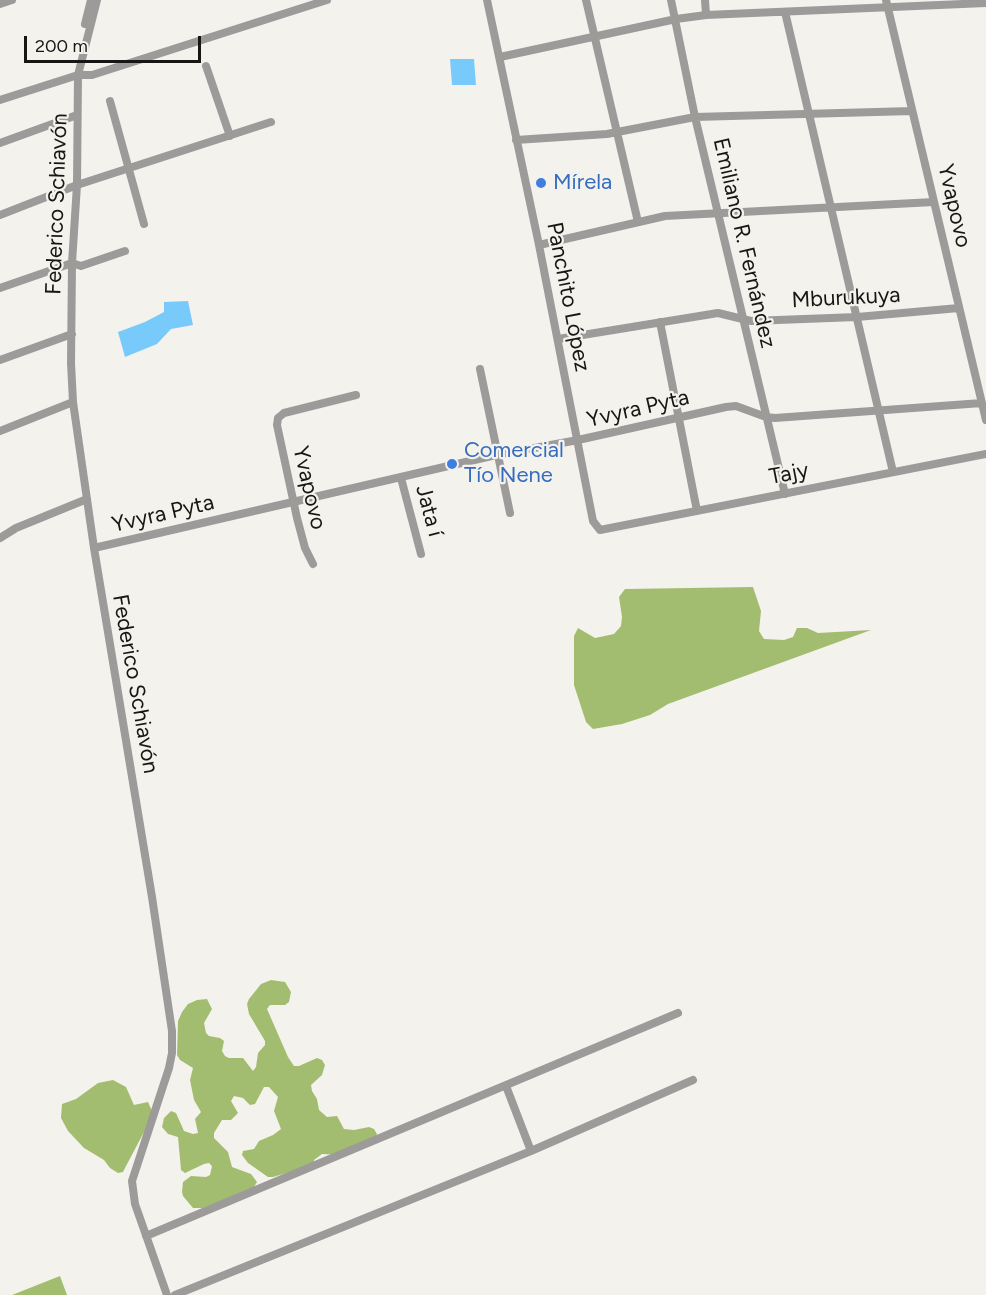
<!DOCTYPE html>
<html>
<head>
<meta charset="utf-8">
<style>
  body { margin:0 }
  #map { position:relative; width:986px; height:1295px; overflow:hidden; background:#f4f2ed; font-family:Figtree,sans-serif }
  canvas { display:block }
  .scale { position:absolute; left:24px; top:36px; width:177px; height:27px; box-sizing:border-box; border:3px solid #171614; border-top:0; padding-left:8px; font-size:18px; line-height:21px; white-space:nowrap; color:#171614; -webkit-text-stroke:4px #f4f2ed; paint-order:stroke }
</style>
</head>
<body>
<div id="map">
<canvas width="986" height="1295"></canvas>
<div class="scale">200 m</div>
</div>
<script>
const context = document.querySelector('canvas').getContext('2d');
context.lineJoin = 'round';
function paint(path, color) {
  context.fillStyle = color;
  context.fill(path, 'evenodd');
}
function toPath(rows) {
  const path = new Path2D();
  for (const r of rows) {
    path.moveTo(r[0], r[1]);
    for (let i = 2; i < r.length; i += 2) path.lineTo(r[i], r[i + 1]);
  }
  return path;
}
function strokePath(path, color, width, dash) {
  context.strokeStyle = color;
  context.lineWidth = width;
  context.lineCap = dash ? 'butt' : 'round';
  context.setLineDash(dash || []);
  context.stroke(path);
}
function label(font, color, halo, rows, align = 'center') {
  context.font = font + ' Figtree,sans-serif';
  context.lineWidth = 4.5;
  context.setLineDash([]);
  context.textBaseline = 'middle';
  context.strokeStyle = halo;
  context.fillStyle = color;
  for (const [text, x, y, turn = 0] of rows) {
    context.save();
    context.translate(x, y);
    context.rotate((+turn || 0) * Math.PI / 180);
    context.textAlign = isNaN(turn) ? turn : align;
    if (halo) context.strokeText(text, 0, 0);
    context.fillText(text, 0, 0);
    context.restore();
  }
}
const forest = toPath([
  [753,587,761,611,759,631,764,639,784,640,793,637,797,628,807,628,818,633,871,630,668,704,650,715,622,724,593,729,586,722,574,685,574,636,578,628,595,638,614,634,621,626,622,617,619,597,625,589],
  [271,980,285,982,291,992,289,1002,285,1005,270,1005,267,1009,288,1057,294,1066,299,1066,317,1058,322,1060,325,1065,322,1075,311,1085,312,1091,317,1099,319,1110,327,1117,337,1116,344,1129,354,1130,369,1127,374,1129,377,1134,373,1141,342,1155,322,1154,314,1160,314,1165,273,1177,268,1177,248,1163,242,1155,243,1151,254,1149,259,1141,273,1135,281,1129,274,1111,278,1097,269,1087,264,1087,255,1104,250,1105,243,1098,234,1096,231,1101,238,1113,231,1120,222,1120,214,1133,214,1138,228,1152,232,1167,251,1174,257,1182,254,1187,226,1199,203,1208,193,1208,183,1196,182,1192,183,1182,191,1176,206,1177,210,1175,212,1166,209,1163,204,1164,185,1173,181,1170,178,1137,168,1134,162,1127,164,1118,171,1111,176,1113,184,1131,193,1134,198,1133,195,1119,201,1112,194,1100,190,1080,193,1068,180,1060,177,1055,178,1021,182,1012,188,1004,197,1000,207,999,212,1009,204,1023,206,1033,209,1036,220,1038,224,1041,222,1051,225,1056,229,1058,243,1058,253,1071,256,1067,258,1053,265,1045,265,1041,249,1014,247,1004,249,999,261,984],
  [113,1080,126,1087,134,1105,148,1102,152,1111,144,1132,125,1168,123,1172,118,1173,110,1168,104,1160,84,1148,68,1131,61,1118,62,1104,76,1099,98,1083],
  [60,1276,67,1295,12,1295]
]);
const water = toPath([
  [450,59,474,59,476,85,452,85],
  [188,301,193,325,171,329,157,344,125,357,118,332,145,322,164,312,164,302]
]);
const minor = toPath([
  [97,0,78,75,77,185,72,263,71,363,73,402,94,548,152,897,172,1031,172,1053,169,1068,132,1181,135,1204,167,1295],
  [487,0,539,245,593,521,600,530,986,454],
  [586,0,638,222],
  [671,0,695,117,785,494],
  [705,0,706,15],
  [886,0,986,420],
  [0,4,12,0],
  [785,12,893,472],
  [85,24,91,0],
  [500,57,676,19,706,15,986,3],
  [206,66,230,136],
  [0,100,78,75,92,75,327,0],
  [110,101,144,224],
  [516,140,607,134,695,117,912,111],
  [0,143,77,115],
  [0,215,77,185,271,122],
  [539,245,665,216,934,202],
  [0,288,72,263,81,266,125,251],
  [660,322,697,511],
  [558,339,718,313,751,321,857,317,959,308],
  [0,360,72,334],
  [480,369,510,513],
  [0,431,73,402],
  [401,478,421,554],
  [0,538,16,528,87,499],
  [94,548,496,455,578,440,726,407,736,406,766,417,775,418,982,403],
  [313,564,305,548,297,518,277,425,278,418,284,413,356,395],
  [506,1086,531,1151],
  [146,1236,678,1013],
  [175,1295,531,1151,693,1080]
]);
const markers = [
  [541,183,6,"#3f7fe0"],
  [452,464,6,"#3f7fe0"]
];
const shopNames = [
  ["Mírela",553,183],
  ["Comercial",464,451],
  ["Tío Nene",464,476]
];
const streetNames = [
  ["Federico Schiavón",57,204,-88],
  ["Yvapovo",954,206,77],
  ["Emiliano R. Fernández",744,243,77],
  ["Panchito López",568,297,79],
  ["Mburukuya",846,298,-3],
  ["Yvyra Pyta",638,409,-13],
  ["Tajy",789,474,-11],
  ["Yvapovo",309,488,77],
  ["Jata í",429,511,75],
  ["Yvyra Pyta",163,514,-13],
  ["Federico Schiavón",135,684,80]
];
paint(forest, '#a3bd70');
paint(water, '#78cafb');
strokePath(minor, '#9d9b9a', 8);
for (const [x, y, r, color] of markers) {
  const dot = new Path2D();
  dot.arc(x, y, r, 0, 2 * Math.PI);
  context.fillStyle = color;
  context.fill(dot);
  strokePath(dot, '#f4f2ed', 2);
}
label('22px', '#366cbe', '#f4f2ed', shopNames, 'left');
label('22px', '#171614', '#f4f2ed', streetNames);
</script>
</body>
</html>
